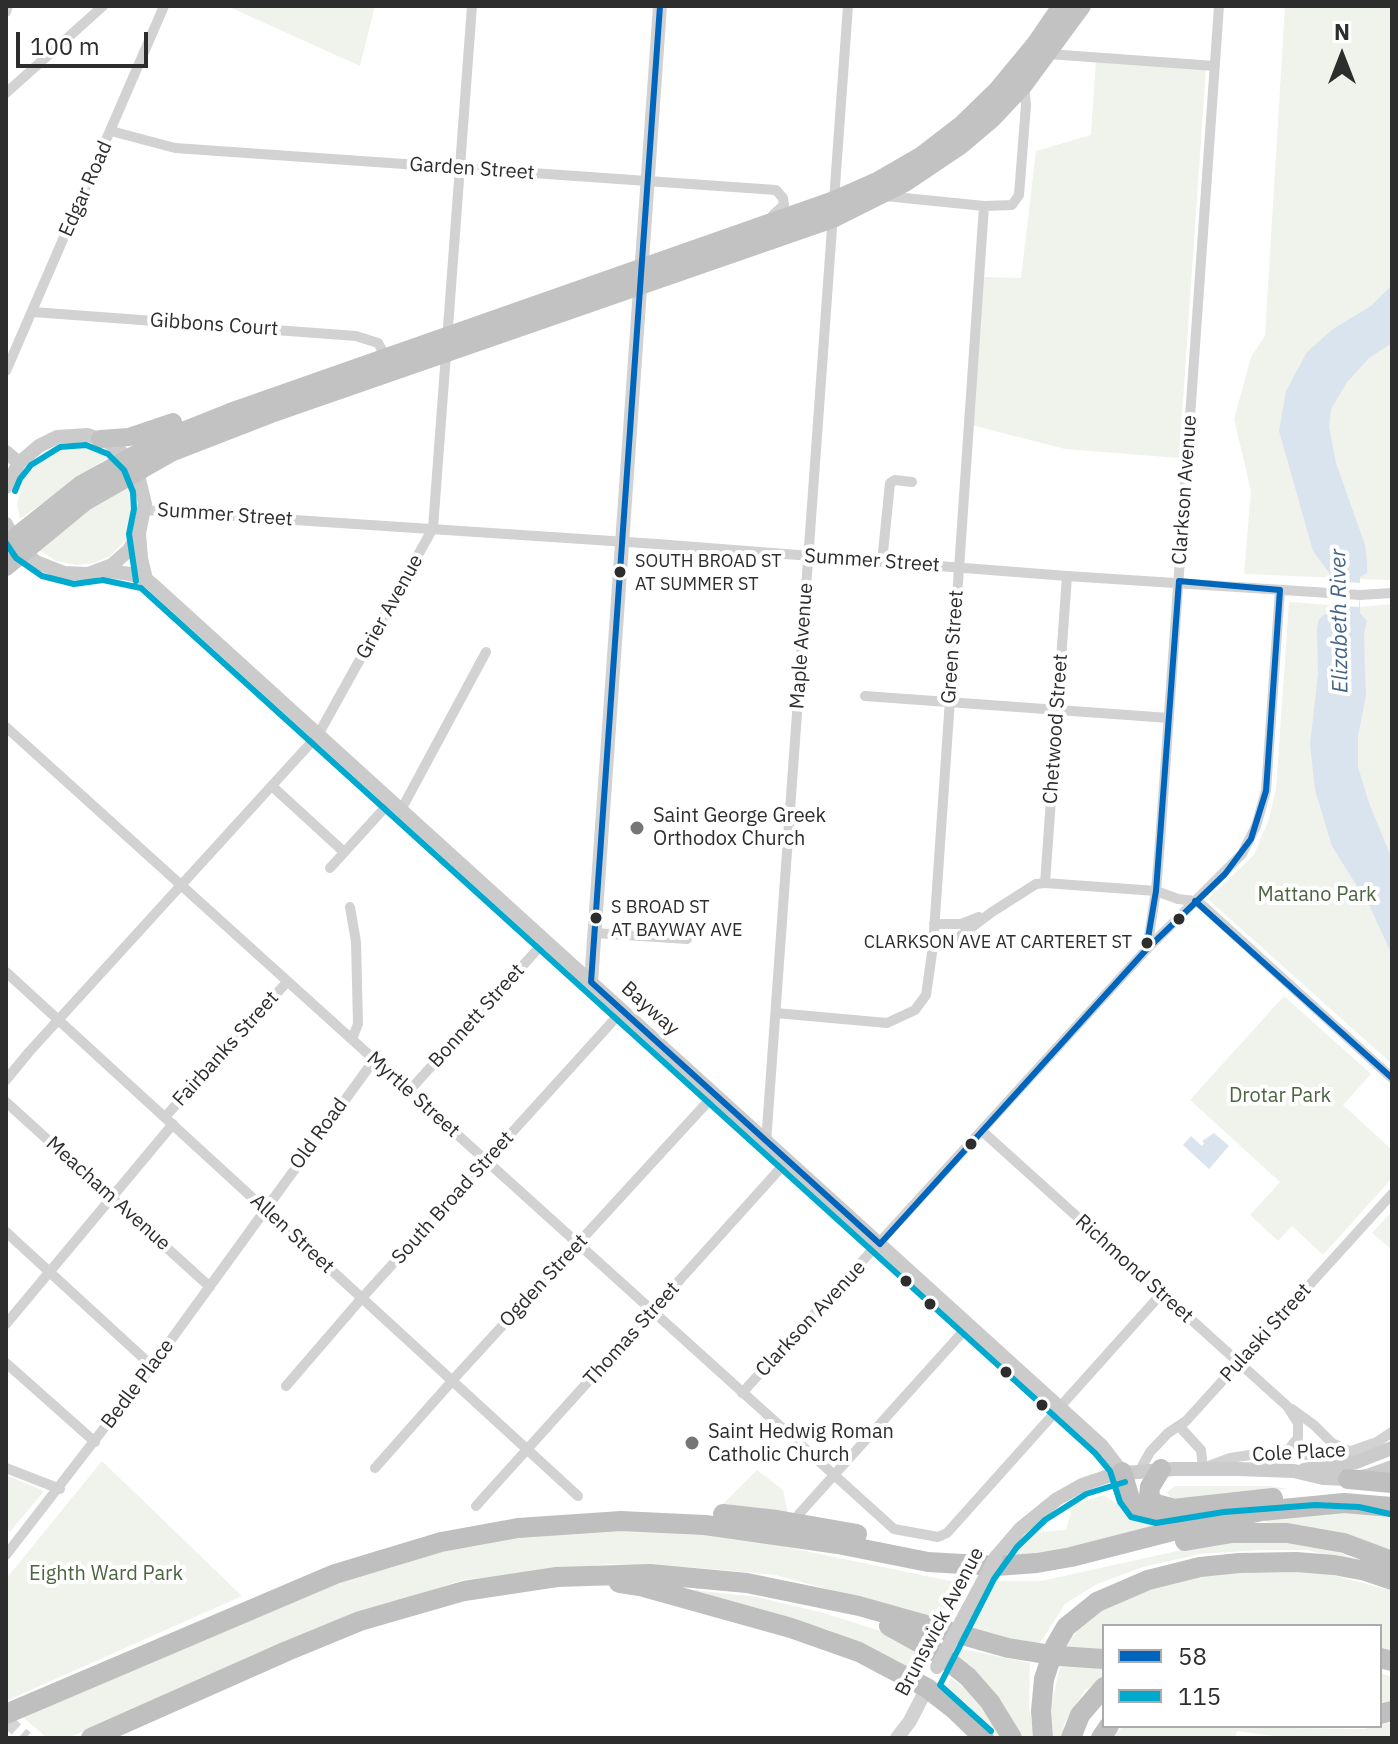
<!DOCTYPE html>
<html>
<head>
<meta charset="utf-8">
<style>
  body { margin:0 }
  #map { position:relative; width:1398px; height:1744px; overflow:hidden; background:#fff; font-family:"IBM Plex Sans",sans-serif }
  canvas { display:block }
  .frame { position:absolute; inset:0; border:8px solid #2d2d2d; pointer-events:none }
  .legend { position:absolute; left:1102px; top:1624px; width:280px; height:104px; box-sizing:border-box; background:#fff; border:2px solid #ababab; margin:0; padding:10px 14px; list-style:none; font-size:24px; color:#2d2d2d }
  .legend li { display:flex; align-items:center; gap:16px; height:40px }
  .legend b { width:40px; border:2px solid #ababab }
  .north { position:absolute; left:1302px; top:16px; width:80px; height:80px; -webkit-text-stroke:6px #fff; paint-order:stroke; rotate:0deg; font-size:22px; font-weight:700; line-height:32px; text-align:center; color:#2d2d2d }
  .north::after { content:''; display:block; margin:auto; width:28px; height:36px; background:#2d2d2d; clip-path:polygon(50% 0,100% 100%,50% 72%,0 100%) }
  .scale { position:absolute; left:16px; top:32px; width:132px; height:36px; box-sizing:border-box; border:4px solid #2d2d2d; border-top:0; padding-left:10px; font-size:24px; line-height:28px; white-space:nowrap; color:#2d2d2d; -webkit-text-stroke:6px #fff; paint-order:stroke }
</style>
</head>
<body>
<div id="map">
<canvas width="1398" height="1744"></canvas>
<div class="frame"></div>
<ul class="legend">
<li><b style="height:10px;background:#0065bd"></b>58</li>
<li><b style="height:10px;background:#00a9ce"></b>115</li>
</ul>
<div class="north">N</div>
<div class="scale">100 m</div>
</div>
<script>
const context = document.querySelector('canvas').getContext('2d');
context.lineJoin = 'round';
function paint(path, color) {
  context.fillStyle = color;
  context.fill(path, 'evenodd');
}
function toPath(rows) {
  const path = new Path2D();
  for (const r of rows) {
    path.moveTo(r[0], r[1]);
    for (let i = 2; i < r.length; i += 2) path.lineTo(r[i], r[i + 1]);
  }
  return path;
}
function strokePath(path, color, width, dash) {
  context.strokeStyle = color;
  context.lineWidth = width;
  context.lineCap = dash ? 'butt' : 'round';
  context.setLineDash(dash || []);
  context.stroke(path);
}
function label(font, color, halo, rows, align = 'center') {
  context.font = font + ' "IBM Plex Sans",sans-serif';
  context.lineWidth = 8;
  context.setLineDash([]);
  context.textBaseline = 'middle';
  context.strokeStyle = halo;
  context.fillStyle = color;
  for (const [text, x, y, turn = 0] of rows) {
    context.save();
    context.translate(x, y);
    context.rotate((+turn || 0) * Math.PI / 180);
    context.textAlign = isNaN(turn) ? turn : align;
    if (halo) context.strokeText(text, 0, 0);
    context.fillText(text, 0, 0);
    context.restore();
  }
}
const green = toPath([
  [227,6,375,6,360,66],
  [1285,6,1392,6,1392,580,1389,580,1244,574,1251,491,1234,419,1251,357,1265,336],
  [1096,59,1206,68,1179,458,1065,449,971,425,981,277,1021,278,1036,151,1091,135],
  [73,445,96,448,109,456,20,519,17,504,25,476,43,456,57,449],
  [133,483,138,505,135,521,129,537,110,556,94,563,76,565,56,561,39,550,80,515],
  [1289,602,1360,607,1392,604,1392,1064,1208,899,1254,855,1269,819,1276,789],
  [1284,996,1371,1074,1343,1105,1392,1150,1392,1178,1323,1255,1292,1226,1278,1241,1250,1215,1280,1182,1190,1100],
  [1392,1211,1392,1250,1372,1233],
  [102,1461,242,1596,6,1701,6,1579],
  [757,1470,783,1490,788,1515,719,1508],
  [6,1475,44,1491,10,1532,6,1528],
  [1175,1486,1270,1486,1288,1489,1171,1499,1167,1492],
  [1104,1495,1125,1509,1142,1514,1151,1528,1037,1555,1011,1556,1026,1533,1066,1530,1073,1504],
  [1308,1511,1392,1512,1392,1552,1322,1529,1266,1522,1267,1515],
  [609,1528,709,1531,960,1583,940,1620,776,1575,688,1567,609,1564,462,1580,324,1626,68,1738,47,1738,23,1717,328,1585,436,1551,519,1533],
  [1270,1539,1323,1546,1377,1568,1307,1550,1261,1550,1200,1554,1143,1567,1097,1584,1065,1604,1037,1648,970,1630,996,1581,1041,1581,1200,1546,1201,1544],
  [1236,1569,1322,1572,1392,1591,1392,1651,1380,1648,1380,1626,1104,1626,1104,1653,1065,1648,1089,1614,1144,1589],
  [685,1589,757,1597,820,1612,884,1632,925,1657,917,1674,829,1630,801,1624],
  [962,1649,1030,1663,1029,1706,1034,1738,1021,1738,957,1657],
  [1060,1667,1104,1668,1104,1678,1085,1690,1064,1724,1062,1738,1053,1738,1050,1710],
  [1380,1673,1392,1677,1392,1700,1380,1705],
  [951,1678,979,1699,999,1738,994,1738,967,1703,945,1688],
  [1392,1722,1392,1738,1287,1738,1237,1731,1235,1738,1113,1738,1123,1726,1364,1729]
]);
const water = toPath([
  [1392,285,1392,343,1369,358,1347,382,1331,409,1329,427,1336,463,1365,545,1367,562,1367,573,1360,577,1360,613,1367,621,1364,634,1366,696,1358,736,1358,767,1369,803,1392,859,1392,955,1370,907,1332,846,1315,790,1310,744,1318,674,1317,628,1319,619,1331,609,1333,578,1313,551,1279,431,1286,391,1307,352,1333,329,1371,306],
  [1214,1133,1229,1146,1209,1169,1183,1145,1191,1136,1202,1146,1204,1143,1202,1141]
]);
const pier = toPath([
  [1330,581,1360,583,1359,607,1329,605]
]);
const tertiaryTunnel = toPath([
  [6,1720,26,1738]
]);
const minor = toPath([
  [6,12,8,6],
  [1048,54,1215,66],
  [6,93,103,6],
  [111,131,175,148,776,190,783,198,784,205,773,215],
  [885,196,984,206,1012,205,1019,195,1026,105,1024,85],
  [33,312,356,336,378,343,386,357],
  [6,371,164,6],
  [144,510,657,544,1067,576,1360,595,1392,593],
  [882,562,890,483,895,480,912,482],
  [865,696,1169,718],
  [6,727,894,1529,938,1537,947,1533,1162,1293],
  [273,787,344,852],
  [401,810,486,652],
  [330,868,391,801],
  [1045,883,1067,576],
  [350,907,356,942,358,1024,352,1039],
  [934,924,961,924,979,917],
  [595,933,687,939],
  [933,946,955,940,992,912,1036,884,1045,883,1156,891,1178,899,1195,901,1202,905,1392,1078],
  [1147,949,1156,891,1160,842,1219,6],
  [6,972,578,1496],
  [776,1013,887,1023,915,1010,926,995,933,946,984,206],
  [6,1080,29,1052,318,735,433,528,472,6],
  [409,1091,545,941],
  [6,1102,210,1287],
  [165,1117,287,982],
  [982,1131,1287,1406,1298,1423,1298,1438,1289,1449,1273,1455],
  [766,1143,848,6],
  [6,1232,152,1366],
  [6,1324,173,1124],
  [6,1363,95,1442],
  [286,1386,361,1299,622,1011],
  [742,1393,1146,950,1242,854,1256,826,1266,791,1280,590],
  [1292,1409,1314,1425,1332,1443,1349,1451],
  [1179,1426,1201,1450,1203,1468,1230,1458,1250,1455,1319,1455,1351,1451,1377,1442,1392,1432],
  [6,1468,60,1489],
  [375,1468,460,1372,714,1095],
  [1140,1470,1150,1452,1168,1433,1186,1421,1392,1194],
  [476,1506,787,1161],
  [799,1514,969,1325],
  [6,1555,152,1366,374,1060]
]);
const tertiary = toPath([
  [591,982,660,6],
  [897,1738,910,1721,927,1688]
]);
const secondary = toPath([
  [6,452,19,463],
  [6,487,19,463,39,446,57,437,88,435,108,442,127,457,137,471,145,504,139,533,129,550,112,565,88,574,64,573,36,562,17,544,6,524],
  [139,533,141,558,146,579],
  [103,570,130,574,146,579,153,585,1102,1446,1122,1472],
  [1304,1470,1356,1462,1392,1448],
  [996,1557,1020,1529,1057,1499,1082,1485,1114,1474,1174,1469,1237,1469,1294,1471,1323,1478,1348,1479,1367,1476,1392,1467]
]);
const trunk = toPath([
  [100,439,129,437,173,422],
  [6,544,80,485,165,438,230,412,834,200,877,181,922,155,961,125,997,90,1035,44,1061,6],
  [6,567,85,502,173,452,271,414,833,219,905,183,960,146,992,119,1024,85,1082,6]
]);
const motorway = toPath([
  [1161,1469,1150,1487,1149,1497,1156,1504,1171,1508],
  [1122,1472,1131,1502,1145,1512,1273,1498],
  [1348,1479,1392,1483],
  [723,1514,777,1520,857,1534],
  [1185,1541,1232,1533,1287,1533,1344,1543,1392,1561],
  [619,1583,644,1587,791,1628,859,1652,927,1688,954,1709,984,1738],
  [1097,1602,1148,1580,1200,1567,1239,1563,1296,1562,1334,1565,1366,1571,1392,1580],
  [889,1626,938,1653,968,1677,990,1702,1012,1738],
  [1380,1658,1392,1661],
  [6,1714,335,1574,441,1542,518,1528,621,1521,705,1525,838,1544,928,1562,997,1566,1037,1563,1071,1557,1192,1526,1262,1511,1344,1503,1392,1507],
  [1380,1714,1392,1711],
  [91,1738,287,1651,360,1621,464,1591,557,1577,650,1574,747,1583,859,1606,1008,1648,1058,1656,1104,1659],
  [1043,1738,1041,1711,1044,1679],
  [1071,1738,1080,1715,1104,1687],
  [1101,1738,1109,1726]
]);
const secondaryBridge = toPath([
  [937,1667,996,1557]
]);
const motorwayBridge = toPath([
  [1044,1679,1055,1646,1066,1627,1097,1602]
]);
const bus1 = toPath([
  [660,6,591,982,880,1244,1146,950],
  [1179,581,1280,590,1266,791,1251,839,1225,874,1146,950,1156,891,1179,581],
  [1195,901,1392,1078]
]);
const bus2 = toPath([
  [15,491,20,479,31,465,60,447,86,445,108,454,124,470,133,492,134,509,129,534,136,581],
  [6,543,16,558,42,576,74,584,103,580,141,588,1095,1453,1110,1471,1120,1502,1131,1517,1156,1523,1224,1512,1315,1505,1359,1507,1390,1514],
  [991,1731,940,1685,994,1579,1017,1547,1045,1520,1086,1494,1125,1482]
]);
const markers = [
  [620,572,7,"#2d2d2d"],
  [637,828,8,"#767676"],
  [596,918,7,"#2d2d2d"],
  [1179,919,7,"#2d2d2d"],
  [1147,943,7,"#2d2d2d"],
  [971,1144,7,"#2d2d2d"],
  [906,1281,7,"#2d2d2d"],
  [930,1304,7,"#2d2d2d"],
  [1006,1372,7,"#2d2d2d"],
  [1042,1405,7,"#2d2d2d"],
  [692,1443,8,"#767676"]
];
const busNames = [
  ["SOUTH BROAD ST",635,562],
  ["AT SUMMER ST",635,585],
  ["S BROAD ST",611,908],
  ["AT BAYWAY AVE",611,931],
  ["CLARKSON AVE AT CARTERET ST",1132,943,"right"]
];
const streetNames = [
  ["Garden Street",472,169,4],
  ["Edgar Road",86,189,-66],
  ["Gibbons Court",214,325,4],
  ["Clarkson Avenue",1185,490,-86],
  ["Summer Street",225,515,4],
  ["Summer Street",872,561,4],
  ["Grier Avenue",390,607,-61],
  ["Maple Avenue",802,646,-86],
  ["Green Street",953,647,-86],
  ["Chetwood Street",1056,729,-86],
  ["Bayway",650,1009,42],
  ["Bonnett Street",477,1016,-48],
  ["Fairbanks Street",226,1049,-48],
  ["Myrtle Street",413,1095,42],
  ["Old Road",319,1134,-54],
  ["Meacham Avenue",108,1194,42],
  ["South Broad Street",453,1198,-48],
  ["Allen Street",292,1234,43],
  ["Richmond Street",1134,1269,42],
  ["Ogden Street",544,1281,-47],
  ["Clarkson Avenue",811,1319,-47],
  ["Pulaski Street",1266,1333,-48],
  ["Thomas Street",632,1334,-48],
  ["Bedle Place",138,1384,-53],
  ["Cole Place",1299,1453,-3],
  ["Brunswick Avenue",940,1622,-62]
];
const poiNames = [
  ["Saint George Greek",653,816],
  ["Orthodox Church",653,839],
  ["Saint Hedwig Roman",708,1432],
  ["Catholic Church",708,1455]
];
const parkNames = [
  ["Mattano Park",1317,895],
  ["Drotar Park",1280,1096],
  ["Eighth Ward Park",106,1574]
];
const waterNames = [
  ["Elizabeth River",1340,621,-91]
];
paint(green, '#eff3ec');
paint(water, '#dae4ee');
paint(pier, '#fff');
strokePath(tertiaryTunnel, '#d5d5d5', 14, [14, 7]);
strokePath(minor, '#d2d2d2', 10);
strokePath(tertiary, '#d2d2d2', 14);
strokePath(secondary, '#cbcbcb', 14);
strokePath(trunk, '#c2c2c2', 18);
strokePath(motorway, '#bfbfbf', 20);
strokePath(secondaryBridge, '#cbcbcb', 14);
strokePath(motorwayBridge, '#bfbfbf', 20);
strokePath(bus1, '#0065bd', 6);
strokePath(bus2, '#00a9ce', 6);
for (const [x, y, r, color] of markers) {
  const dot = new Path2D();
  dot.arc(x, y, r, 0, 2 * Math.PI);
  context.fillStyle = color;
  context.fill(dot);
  strokePath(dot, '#fff', 3);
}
label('18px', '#2d2d2d', '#fff', busNames, 'left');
label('20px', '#2d2d2d', '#fff', streetNames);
label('20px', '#2d2d2d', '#fff', poiNames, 'left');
label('20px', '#4d6440', '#fff', parkNames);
label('italic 22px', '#446586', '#fff', waterNames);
</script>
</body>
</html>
